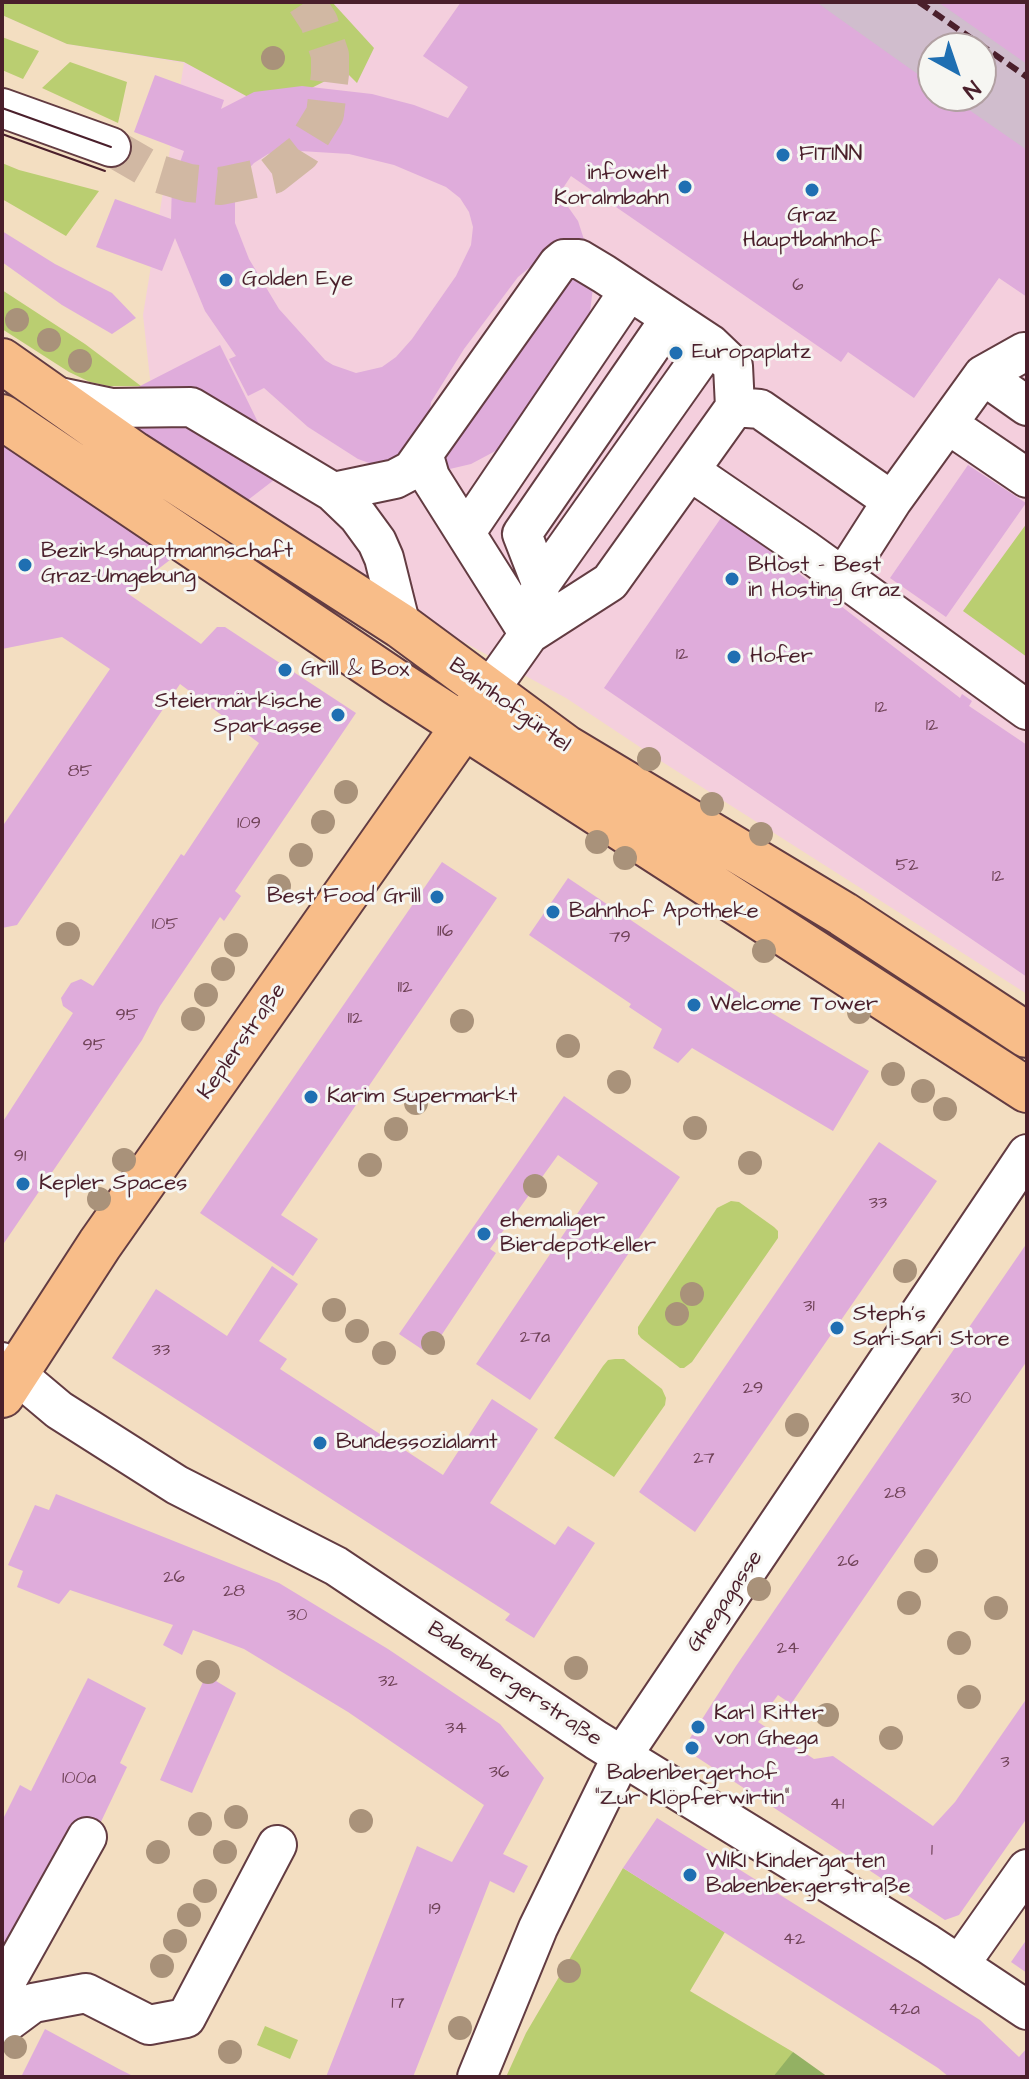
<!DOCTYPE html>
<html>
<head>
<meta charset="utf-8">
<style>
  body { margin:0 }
  #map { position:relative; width:1029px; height:2079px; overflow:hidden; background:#f3dec1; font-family:"Architects Daughter",sans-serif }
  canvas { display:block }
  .frame { position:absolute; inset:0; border:4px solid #4a1f2b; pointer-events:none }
  .north { position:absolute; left:917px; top:32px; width:80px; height:80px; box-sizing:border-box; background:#f6f6f2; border:2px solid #b1a0a2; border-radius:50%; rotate:140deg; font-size:22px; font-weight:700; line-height:32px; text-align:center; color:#4a1f2b }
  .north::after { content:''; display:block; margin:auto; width:28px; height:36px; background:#1f6fb2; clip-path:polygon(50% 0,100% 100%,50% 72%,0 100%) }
</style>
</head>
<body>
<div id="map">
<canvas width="1029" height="2079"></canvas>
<div class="frame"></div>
<div class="north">N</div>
</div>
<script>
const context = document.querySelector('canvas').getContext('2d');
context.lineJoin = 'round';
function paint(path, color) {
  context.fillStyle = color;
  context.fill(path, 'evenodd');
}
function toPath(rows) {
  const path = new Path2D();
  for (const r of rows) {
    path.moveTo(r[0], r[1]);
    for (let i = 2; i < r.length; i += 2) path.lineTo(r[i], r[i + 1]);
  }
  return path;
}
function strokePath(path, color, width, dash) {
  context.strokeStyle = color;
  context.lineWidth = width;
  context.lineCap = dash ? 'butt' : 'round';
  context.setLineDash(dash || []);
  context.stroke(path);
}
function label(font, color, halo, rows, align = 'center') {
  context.font = font + ' "Architects Daughter",sans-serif';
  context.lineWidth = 6;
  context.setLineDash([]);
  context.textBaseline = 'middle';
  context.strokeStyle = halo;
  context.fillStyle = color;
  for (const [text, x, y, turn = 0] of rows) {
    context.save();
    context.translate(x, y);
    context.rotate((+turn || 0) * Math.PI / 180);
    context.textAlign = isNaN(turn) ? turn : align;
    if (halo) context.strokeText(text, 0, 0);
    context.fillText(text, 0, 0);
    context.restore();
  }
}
const built = toPath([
  [2,2,741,2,1027,203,1027,994,664,763,566,698,394,604,154,449,155,424,143,315,184,63,67,44,2,15]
]);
const industrial = toPath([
  [738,2,1027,2,1027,204],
  [933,48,981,48,981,96,933,96]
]);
const green = toPath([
  [2,2,332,2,374,48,357,83,345,71,270,109,184,62,67,44,2,15],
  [2,37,39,51,23,79,2,70],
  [70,62,127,82,118,123,42,88],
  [2,163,19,170,99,191,66,236,2,199],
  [2,290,85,344,141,386,109,386,90,382,69,372,2,329],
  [1027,523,1027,657,963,611],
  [731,1201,739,1202,774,1227,778,1231,778,1238,692,1362,684,1368,680,1368,641,1338,638,1334,638,1327,717,1208],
  [615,1359,624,1359,662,1389,666,1398,665,1405,614,1477,554,1438,603,1366,608,1360],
  [623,1868,725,1932,690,1991,793,2052,782,2077,506,2077,526,2033],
  [265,2026,298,2040,290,2059,257,2045]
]);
const forest = toPath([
  [793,2052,828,2077,773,2077]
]);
const building = toPath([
  [461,2,816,2,933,85,933,96,949,96,1027,150,1027,297,999,278,914,398,848,352,841,362,571,176,559,194,578,221,589,255,593,287,589,321,503,447,471,464,437,472,386,469,358,459,308,427,264,388,248,396,229,359,236,356,205,311,175,238,162,271,96,247,115,199,171,219,172,185,184,151,134,132,155,75,224,100,221,109,254,92,302,86,372,94,414,105,448,118,468,87,423,56],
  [284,150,349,154,394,165,446,187,460,198,469,212,473,227,471,245,456,276,412,339,396,357,382,367,356,373,333,365,325,360,279,309,249,259,235,223,235,193,242,176,254,163,268,154],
  [529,268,535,268,530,334,509,368,498,381,430,413,431,402,464,349,518,277],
  [938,2,1027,2,1027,64],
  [2,231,55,264,112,293,136,318,112,334,62,305,2,262],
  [220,345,283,473,127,593,201,644,217,627,225,627,356,713,235,891,241,896,224,921,220,917,160,1006,142,1040,2,1246,2,1123,73,1013,63,1006,61,998,71,983,81,979,93,986,181,854,184,856,259,743,180,684,17,925,2,928,2,827,110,669,62,637,2,649,2,431,64,425],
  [968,465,1026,503,946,617,890,578],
  [723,515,960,698,962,694,972,701,969,706,1027,745,1027,977,604,688],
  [442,862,497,898,281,1215,318,1239,293,1276,200,1213],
  [568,878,750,1000,869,1071,833,1131,692,1048,678,1063,653,1048,662,1029,629,1007,631,1004,529,935],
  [564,1096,680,1177,530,1400,476,1364,598,1183,558,1155,490,1249,496,1253,429,1354,399,1334],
  [879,1142,937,1181,695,1532,639,1492],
  [1027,1243,1027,1361,791,1704,778,1695,758,1722,814,1759,833,1756,933,1826,955,1802,1027,1698,1027,1818,959,1915,945,1920,695,1756,690,1738,736,1666],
  [272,1266,298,1284,259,1341,287,1359,280,1369,443,1475,492,1399,538,1429,490,1503,555,1545,568,1526,595,1543,534,1638,505,1620,510,1614,112,1358,156,1289,227,1336],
  [56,1494,279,1583,388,1649,500,1724,544,1778,503,1854,528,1866,514,1893,490,1881,413,2077,326,2077,417,1846,452,1862,484,1805,348,1712,244,1649,193,1630,182,1655,163,1645,173,1625,70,1590,59,1604,17,1587,23,1571,8,1565,35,1505,49,1510],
  [206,1675,236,1693,192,1793,160,1780],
  [88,1678,146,1708,120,1763,127,1767,98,1828,80,1818,2,1968,2,1821,20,1785,31,1791],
  [657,1818,980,2020,1019,2057,1027,2048,1027,2077,949,2077,938,2068,623,1868],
  [1027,1939,1027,1973,1011,1962],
  [45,2029,119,2069,135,2077,21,2077]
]);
const minorTunnel = toPath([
  [111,147,156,173,189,183,221,186,273,175,301,153,325,114,330,74,330,55,319,22,306,2]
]);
const minor = toPath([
  [2,108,111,147],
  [983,375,1027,406],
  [55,396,112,408,191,407,333,492,358,516,377,542,384,558,401,626],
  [735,407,760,409,892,501],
  [949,425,1027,478],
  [424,456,430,477,529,634],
  [690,471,804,549,1027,710],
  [333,492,395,479,412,470,558,264,564,259,579,259,604,274,710,344,733,366,735,407,610,582,529,634,488,692],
  [466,532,629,291],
  [842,579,892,501,983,375,1024,352,1027,353],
  [541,583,522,534,670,319],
  [529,634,541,583,710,344],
  [2,1362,59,1410,177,1485,336,1566,596,1740,928,1944,1027,2010],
  [960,1964,1027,1869],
  [2,1989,87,1837],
  [2,2026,33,2003,86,1993,149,2025,186,2018,277,1845],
  [477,2077,538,1928,622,1756,1027,1154]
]);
const major = toPath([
  [2,361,134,454,401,626,565,747,843,914,1027,1035],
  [2,417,397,683,1027,1090],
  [2,1395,100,1244,480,703]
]);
const tram = toPath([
  [2,108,111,147],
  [2,134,105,171]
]);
const rail = toPath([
  [919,2,1027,77]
]);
const trees = [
  [273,58],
  [17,320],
  [49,340],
  [80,361],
  [649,759],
  [346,792],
  [712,804],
  [323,822],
  [761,834],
  [597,842],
  [301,855],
  [625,858],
  [279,886],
  [68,934],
  [236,945],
  [764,951],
  [223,969],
  [206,995],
  [859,1012],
  [193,1019],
  [462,1021],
  [568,1046],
  [893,1074],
  [619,1082],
  [923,1091],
  [416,1103],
  [945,1109],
  [695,1128],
  [396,1129],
  [124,1160],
  [750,1163],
  [370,1165],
  [535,1186],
  [99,1199],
  [905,1271],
  [692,1294],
  [334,1310],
  [677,1314],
  [357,1331],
  [433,1343],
  [384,1353],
  [797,1425],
  [926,1561],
  [759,1589],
  [909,1603],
  [996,1608],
  [959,1643],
  [576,1668],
  [208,1672],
  [969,1697],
  [827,1715],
  [891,1738],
  [236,1817],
  [361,1821],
  [200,1824],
  [158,1852],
  [225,1852],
  [205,1891],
  [189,1915],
  [175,1941],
  [162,1966],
  [569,1971],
  [460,2028],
  [15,2047],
  [230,2052]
];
const markers = [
  [783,155,8,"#1f6fb2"],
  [685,187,8,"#1f6fb2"],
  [812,190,8,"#1f6fb2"],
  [226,280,8,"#1f6fb2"],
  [676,353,8,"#1f6fb2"],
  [25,565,8,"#1f6fb2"],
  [732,579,8,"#1f6fb2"],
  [734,657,8,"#1f6fb2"],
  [285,670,8,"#1f6fb2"],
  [338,715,8,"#1f6fb2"],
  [437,897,8,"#1f6fb2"],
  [553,912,8,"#1f6fb2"],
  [694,1005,8,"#1f6fb2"],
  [311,1097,8,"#1f6fb2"],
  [23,1184,8,"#1f6fb2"],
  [484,1234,8,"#1f6fb2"],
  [837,1328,8,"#1f6fb2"],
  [320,1443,8,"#1f6fb2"],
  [698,1727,8,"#1f6fb2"],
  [692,1748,8,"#1f6fb2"],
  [690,1875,8,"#1f6fb2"]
];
const numberNames = [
  ["6",798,286],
  ["12",682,655],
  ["12",881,708],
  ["12",932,726],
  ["85",80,772],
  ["109",249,824],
  ["52",907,866],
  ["12",998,877],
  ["105",165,925],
  ["116",445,932],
  ["79",620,938],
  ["112",405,988],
  ["95",127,1016],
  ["112",355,1019],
  ["95",94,1046],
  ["91",20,1157],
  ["33",878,1204],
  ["31",809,1307],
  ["27a",535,1338],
  ["33",161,1351],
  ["29",753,1389],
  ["30",961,1399],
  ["27",704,1459],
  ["28",895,1494],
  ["26",848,1562],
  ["26",174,1578],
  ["28",234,1592],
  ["30",297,1616],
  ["24",788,1649],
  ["32",388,1682],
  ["34",456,1729],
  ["3",1005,1763],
  ["36",499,1773],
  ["100a",79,1779],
  ["41",837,1805],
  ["1",932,1851],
  ["19",435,1910],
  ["42",794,1940],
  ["17",398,2004],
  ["42a",904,2010]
];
const poiNames = [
  ["FITINN",799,155],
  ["infowelt",669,174,"right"],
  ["Koralmbahn",669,199,"right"],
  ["Graz",812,216,"center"],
  ["Hauptbahnhof",812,241,"center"],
  ["Golden Eye",242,280],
  ["Europaplatz",692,353],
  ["Bezirkshauptmannschaft",41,552],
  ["Graz-Umgebung",41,577],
  ["BHost - Best",748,566],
  ["in Hosting Graz",748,591],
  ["Hofer",750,657],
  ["Grill & Box",301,670],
  ["Steiermärkische",322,702,"right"],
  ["Sparkasse",322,727,"right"],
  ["Best Food Grill",421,897,"right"],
  ["Bahnhof Apotheke",569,912],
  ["Welcome Tower",710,1005],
  ["Karim Supermarkt",327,1097],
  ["Kepler Spaces",39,1184],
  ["ehemaliger",500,1221],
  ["Bierdepotkeller",500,1246],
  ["Steph's",853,1315],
  ["Sari-Sari Store",853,1340],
  ["Bundessozialamt",336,1443],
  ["Karl Ritter",714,1714],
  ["von Ghega",714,1739],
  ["Babenbergerhof",692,1774,"center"],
  ["\"Zur Klöpferwirtin\"",692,1799,"center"],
  ["WIKI Kindergarten",706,1862],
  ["Babenbergerstraße",706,1887]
];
const streetNames = [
  ["Bahnhofgürtel",509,706,36],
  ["Keplerstraße",243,1042,-55],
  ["Ghegagasse",726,1602,-56],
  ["Babenbergerstraße",514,1685,34]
];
paint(built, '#f4cfdd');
paint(industrial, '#d0bdcd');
paint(green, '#bace71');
paint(forest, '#93b163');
paint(building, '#dfacdb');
strokePath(minorTunnel, '#d1b8a3', 38, [38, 19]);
strokePath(minor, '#633c42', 42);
strokePath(major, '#633c42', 48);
strokePath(minor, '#fff', 38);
strokePath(major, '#f8bd89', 44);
strokePath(tram, '#4a1f2b', 2);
strokePath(rail, '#4a1f2b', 6, [12, 6]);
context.fillStyle = '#a9927a';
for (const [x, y] of trees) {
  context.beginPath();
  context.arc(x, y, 12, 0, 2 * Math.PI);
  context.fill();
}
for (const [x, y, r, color] of markers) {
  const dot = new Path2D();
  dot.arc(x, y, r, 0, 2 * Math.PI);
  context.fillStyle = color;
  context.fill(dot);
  strokePath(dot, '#f6f6f2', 3);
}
label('18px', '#6f4257', null, numberNames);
label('22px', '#4a1f2b', '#f6f6f2', poiNames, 'left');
label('22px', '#4a1f2b', '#f6f6f2', streetNames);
</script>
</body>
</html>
